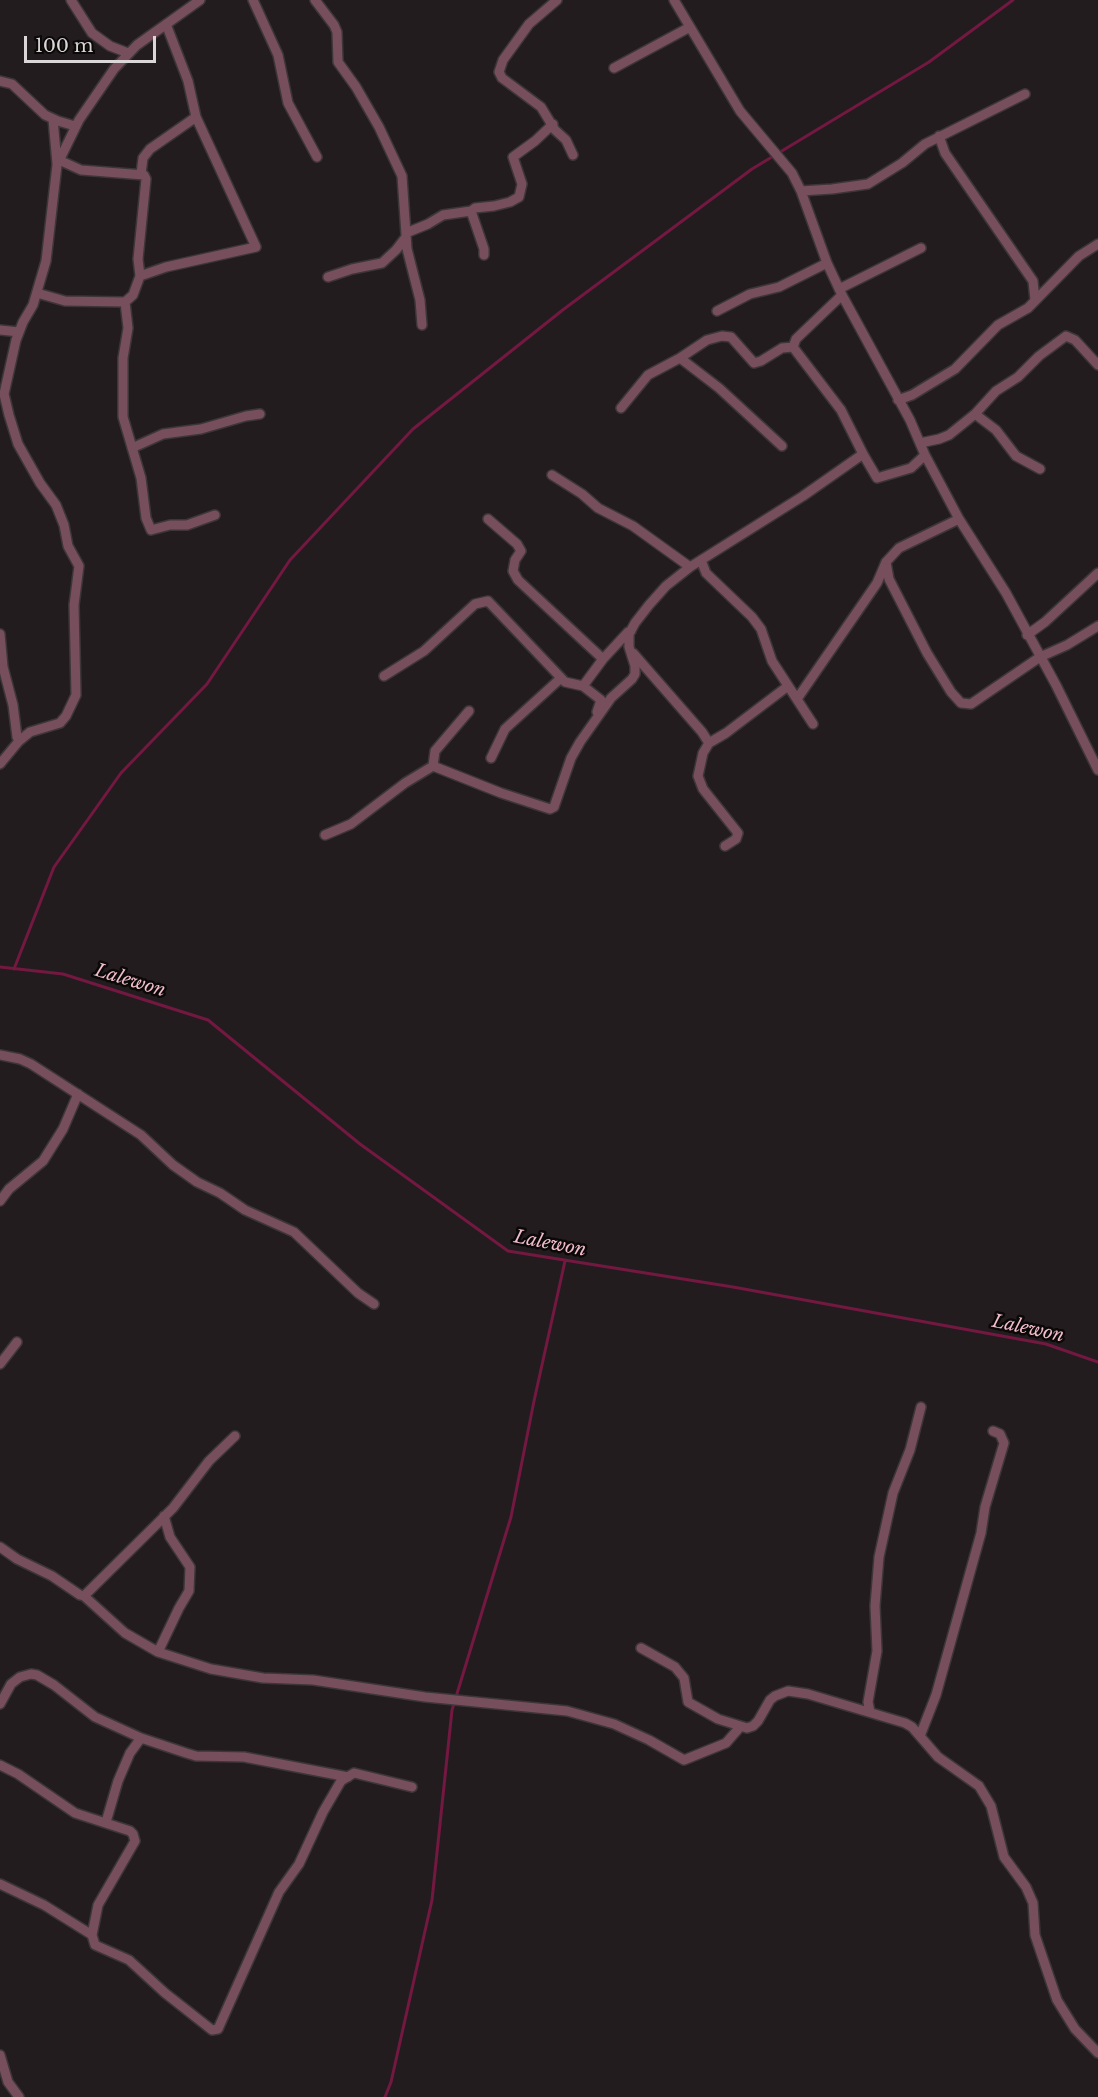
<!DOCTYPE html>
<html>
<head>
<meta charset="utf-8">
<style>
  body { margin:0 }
  #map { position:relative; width:1098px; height:2097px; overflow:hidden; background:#231c1e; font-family:"Libre Baskerville",serif }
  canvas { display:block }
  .scale { position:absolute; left:24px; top:36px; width:132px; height:27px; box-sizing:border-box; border:3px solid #dbd6d7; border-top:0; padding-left:8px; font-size:18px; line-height:21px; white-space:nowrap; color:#dbd6d7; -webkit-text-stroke:4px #0b0808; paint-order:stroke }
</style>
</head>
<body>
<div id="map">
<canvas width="1098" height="2097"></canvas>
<div class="scale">100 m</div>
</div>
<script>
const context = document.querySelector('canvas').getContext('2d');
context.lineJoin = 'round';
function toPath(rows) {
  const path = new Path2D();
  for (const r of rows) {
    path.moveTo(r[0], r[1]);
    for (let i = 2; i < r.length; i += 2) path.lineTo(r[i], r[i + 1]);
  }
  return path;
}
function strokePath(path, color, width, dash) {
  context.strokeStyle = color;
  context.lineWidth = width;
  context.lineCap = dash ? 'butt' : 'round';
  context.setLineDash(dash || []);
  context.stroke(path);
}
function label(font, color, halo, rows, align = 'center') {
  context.font = font + ' "Libre Baskerville",serif';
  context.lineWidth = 5;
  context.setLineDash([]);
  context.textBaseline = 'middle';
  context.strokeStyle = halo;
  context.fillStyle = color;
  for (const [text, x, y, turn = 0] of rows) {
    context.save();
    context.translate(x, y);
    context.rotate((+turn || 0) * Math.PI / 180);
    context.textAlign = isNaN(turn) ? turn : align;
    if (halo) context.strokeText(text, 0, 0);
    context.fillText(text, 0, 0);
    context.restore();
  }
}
const stream = toPath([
  [0,967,63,974,208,1020,360,1144,508,1251,733,1287,1046,1344,1098,1362],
  [14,969,54,867,121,773,207,684,290,560,413,429,564,309,752,169,929,62,1013,0],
  [385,2097,391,2082,432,1900,452,1710,511,1517,534,1401,565,1261]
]);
const minor = toPath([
  [71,0,92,33,110,46,128,53],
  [253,0,278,55,288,103,317,157],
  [315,0,334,25,337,32,338,62,356,87,379,127,402,176,407,249,420,300,422,325],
  [557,0,529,24,503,60,499,72,502,78,541,107,555,130,566,140,573,155],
  [674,0,740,111,792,173,801,191,827,263,842,295,910,420,925,455,959,519,1006,593,1056,685,1098,770],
  [614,68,690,27],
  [0,81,12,84,45,115,58,121,75,126],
  [53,119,57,164],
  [939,136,945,153,1033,281,1035,300],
  [141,174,143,158,150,149,196,117],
  [801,191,832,189,868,184,902,163,925,144,1025,94],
  [471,211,484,249,484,255],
  [406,233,428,224,443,215,471,211,475,208,494,206,510,202,519,197,522,184,513,157,535,141,553,124],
  [140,276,166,267,256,247,196,117,188,81,166,24],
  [328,277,352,269,382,263,396,250,406,237],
  [839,289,921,248],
  [37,293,65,301,125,302,133,295,140,276,138,259,146,179,144,175,81,170,59,160],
  [842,295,796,339,793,347,841,410,863,454],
  [125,302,128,328,123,358,123,417,141,478,146,518,151,530,170,525,187,525,215,515],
  [717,311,750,294,779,287,827,263],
  [0,330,19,332],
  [680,358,719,388,782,446],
  [898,400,912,395,955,369,998,325,1028,308,1079,256,1098,244],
  [621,408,648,375,680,358,707,340,722,336,731,337,754,363,761,361,782,348,793,347],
  [975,414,996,430,1016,456,1040,469],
  [920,443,939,439,949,435,975,414,996,391,1018,377,1039,356,1066,336,1075,340,1098,365],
  [132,448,163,434,201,429,246,416,260,414],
  [552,475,582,494,598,508,633,526,690,567],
  [488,519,517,544,521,551,515,560,513,571,518,580,603,659,628,632,631,631],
  [701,560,706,573,752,617,761,629,772,661,813,724],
  [886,562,889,579,927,653,951,692,961,703,971,704,1040,657,1067,645,1098,626],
  [0,634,3,667,13,705,17,737,19,741],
  [1027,635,1045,622,1098,573],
  [633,653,702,732,709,743],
  [384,676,424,651,475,604,488,601,565,682,583,686,601,700,597,712],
  [583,686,603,659],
  [797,699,877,583,886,562,899,548,959,519],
  [469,711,435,751,433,766,501,793,550,809,554,807,571,758,580,742,611,698,632,679,635,674,635,666,629,647,629,634,635,623,649,605,666,586,690,567,803,496,863,454,877,478,911,468,925,455],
  [491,758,505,729,561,678],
  [0,764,19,741,30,732,60,723,66,716,76,695,74,605,79,566,68,546,64,525,56,505,40,483,18,444,9,415,4,394,16,340,23,322,33,305,46,261,57,165,79,120,114,69,137,45,200,0],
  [325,835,351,824,405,783,433,766],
  [725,846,736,839,738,833,703,789,698,776,703,753,709,743,726,733,788,686],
  [0,1055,20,1059,31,1064,141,1135,173,1165,197,1182,220,1193,245,1210,294,1232,358,1293,374,1304],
  [0,1201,9,1189,43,1161,63,1129,78,1094],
  [0,1364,17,1342],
  [0,1547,17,1559,52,1576,80,1595,84,1596,125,1633,158,1652,211,1669,263,1678,313,1680,425,1697,567,1711,614,1724,649,1740,684,1760,726,1743,740,1727],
  [84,1596,173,1508,209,1461,235,1436],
  [641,1648,675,1667,684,1678,688,1702,718,1719,747,1728,753,1726,758,1721,770,1700,775,1696,788,1691,808,1694,905,1723,912,1727,938,1757,979,1786,991,1806,1004,1857,1026,1887,1033,1903,1035,1935,1057,2000,1075,2029,1098,2053],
  [158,1652,179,1608,189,1591,190,1567,170,1537,164,1516],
  [0,1704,11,1684,20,1677,31,1674,37,1675,54,1685,95,1717,141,1738,186,1753,196,1756,244,1757,348,1777],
  [870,1712,868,1702,877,1651,875,1606,879,1557,893,1493,910,1450,921,1407],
  [920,1736,936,1695,981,1533,985,1507,1004,1443,1000,1434,993,1431],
  [0,1765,18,1774,75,1813,130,1831,133,1834,135,1841,98,1905,92,1935,95,1945,129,1960,165,1993,212,2030,218,2029,279,1892,299,1864,323,1812,341,1781,354,1773,412,1787],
  [106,1822,118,1781,130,1753,141,1738],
  [0,1884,44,1905,92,1935],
  [0,2055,8,2082,19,2097]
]);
const waterNames = [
  ["Lalewon",130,981,17],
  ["Lalewon",550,1244,11],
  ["Lalewon",1028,1329,12]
];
strokePath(stream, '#731841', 3);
strokePath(minor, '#3d3638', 12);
strokePath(minor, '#774e5c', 9);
label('italic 18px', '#f1bccc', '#0b0808', waterNames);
</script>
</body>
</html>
